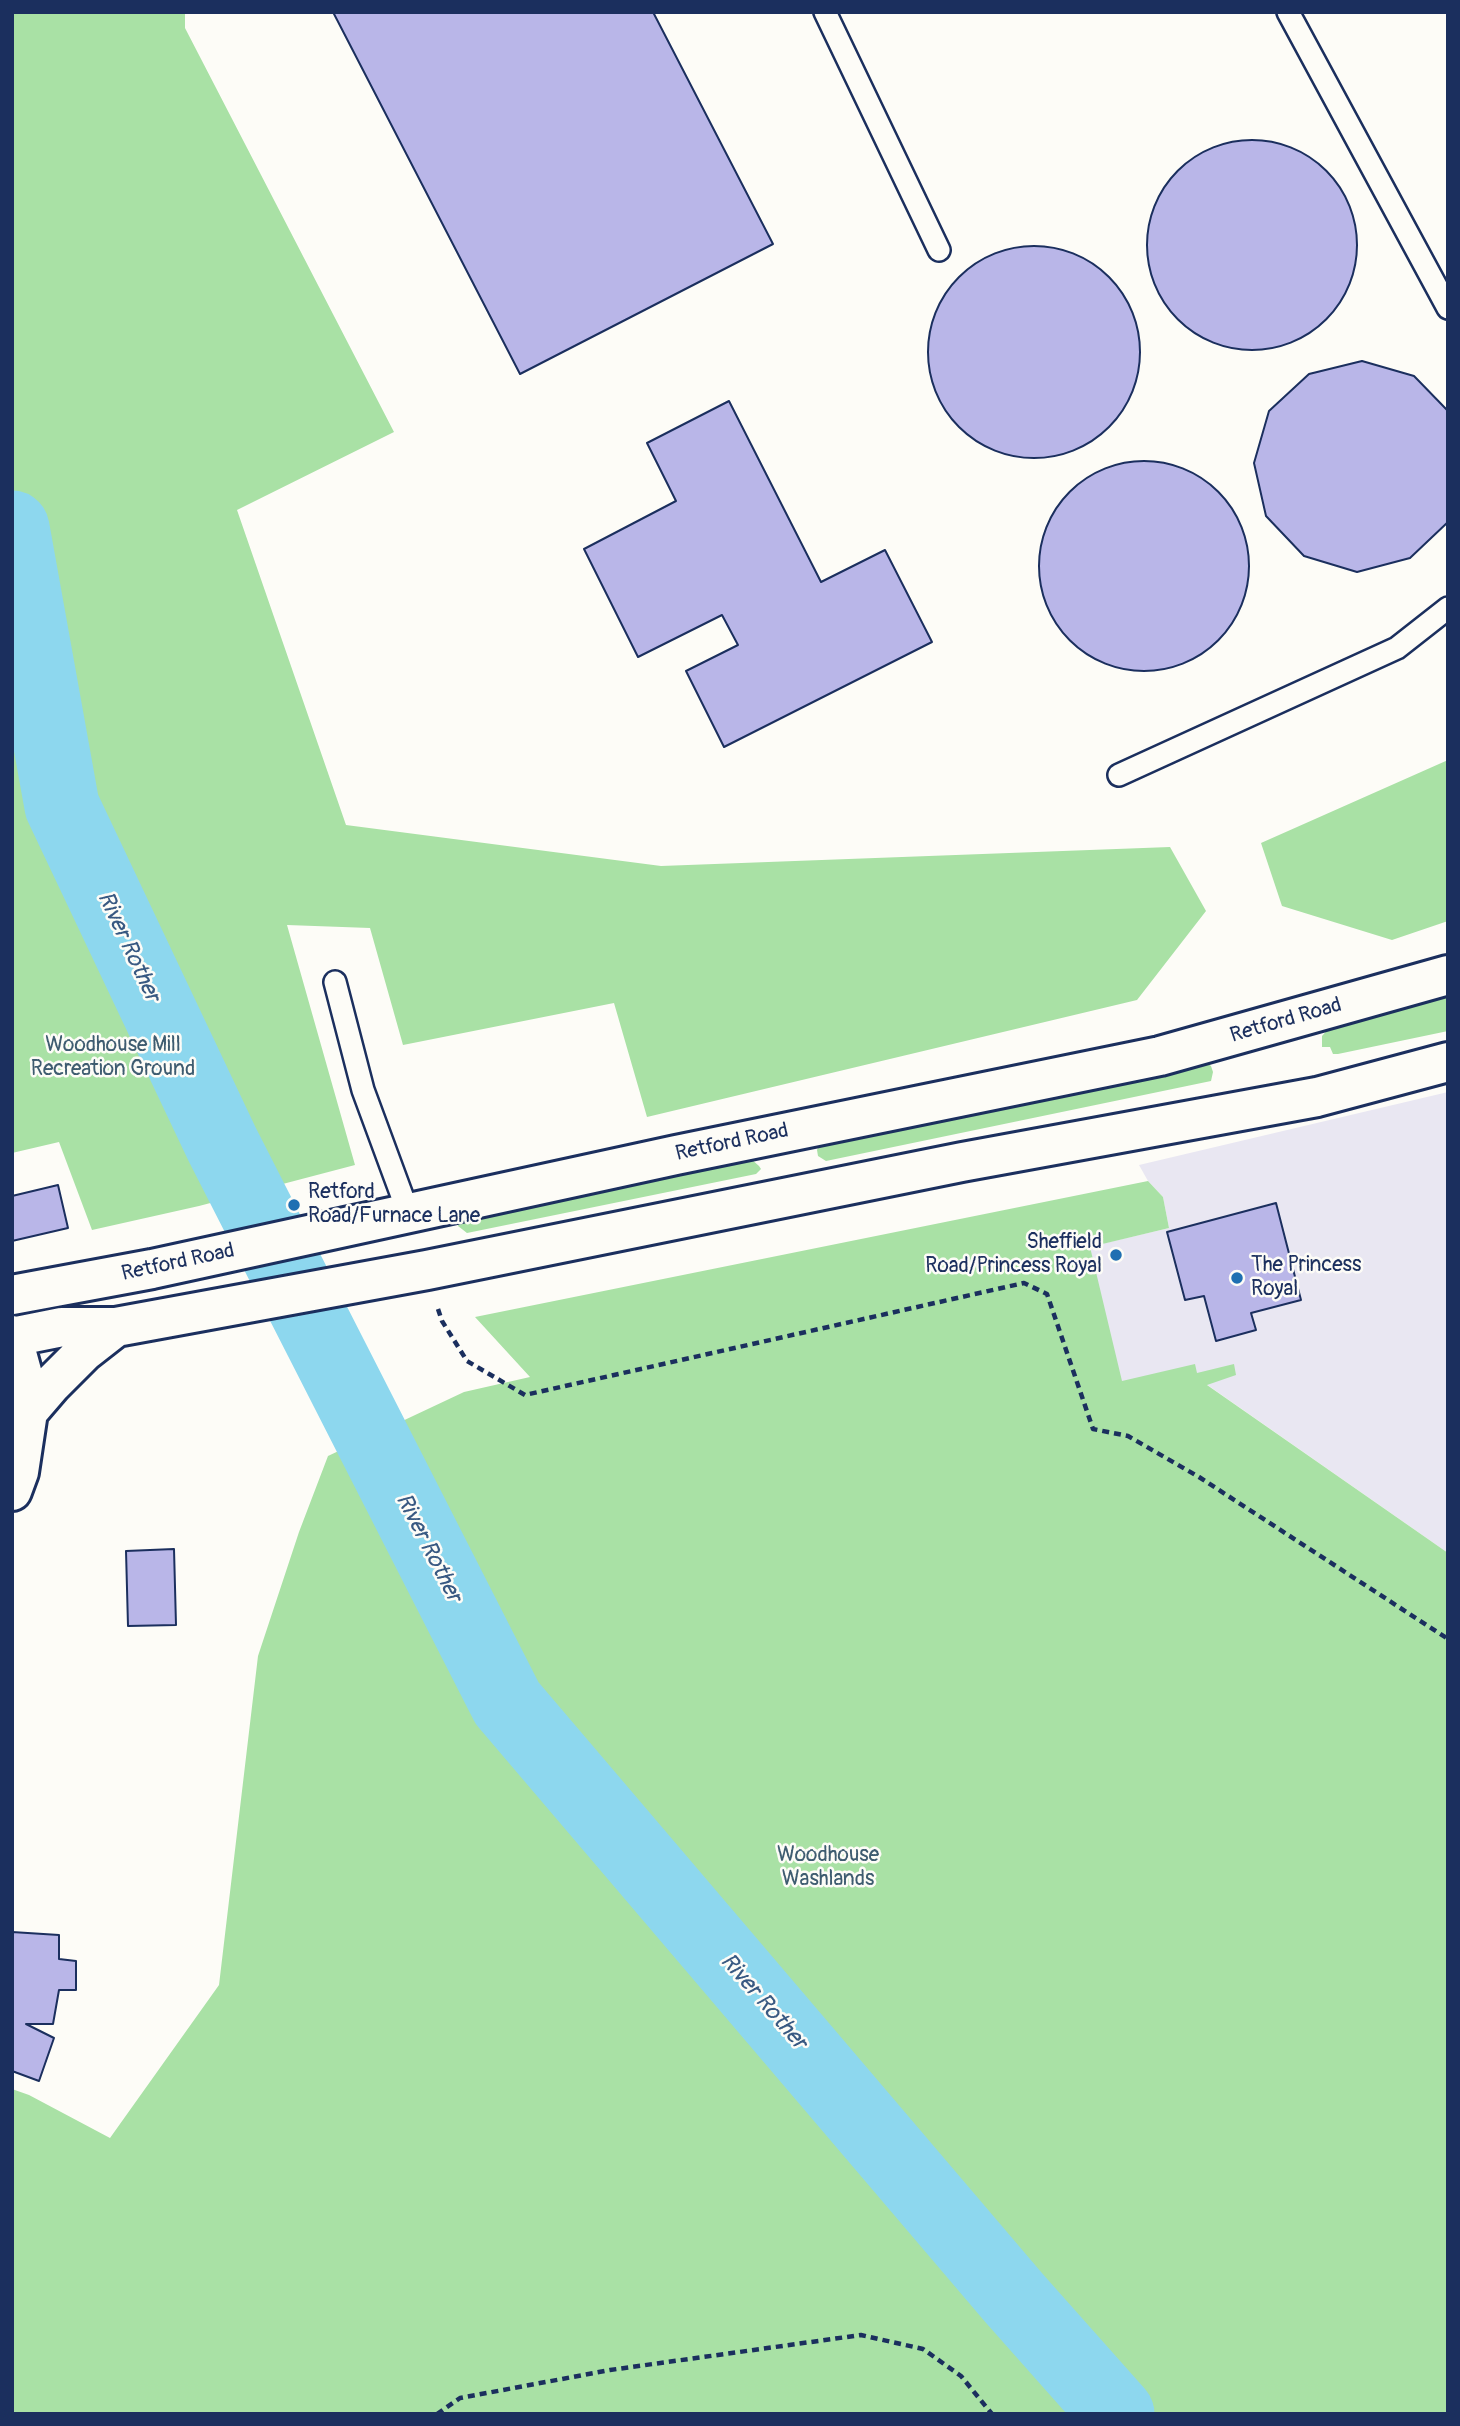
<!DOCTYPE html>
<html>
<head>
<meta charset="utf-8">
<style>
  body { margin:0 }
  #map { position:relative; width:1460px; height:2426px; overflow:hidden; background:#fdfcf7; font-family:Pangolin,sans-serif }
  canvas { display:block }
  .frame { position:absolute; inset:0; border:14px solid #1b2f5e; pointer-events:none }
</style>
</head>
<body>
<div id="map">
<canvas width="1460" height="2426"></canvas>
<div class="frame"></div>
</div>
<script>
const context = document.querySelector('canvas').getContext('2d');
context.lineJoin = 'round';
function paint(path, color) {
  context.fillStyle = color;
  context.fill(path, 'evenodd');
}
function toPath(rows) {
  const path = new Path2D();
  for (const r of rows) {
    if (r.length === 3) {
      path.moveTo(r[0] + r[2], r[1]);
      path.arc(r[0], r[1], r[2], 0, 2 * Math.PI);
      continue;
    }
    path.moveTo(r[0], r[1]);
    for (let i = 2; i < r.length; i += 2) path.lineTo(r[i], r[i + 1]);
  }
  return path;
}
function strokePath(path, color, width, dash) {
  context.strokeStyle = color;
  context.lineWidth = width;
  context.lineCap = dash ? 'butt' : 'round';
  context.setLineDash(dash || []);
  context.stroke(path);
}
function label(font, color, halo, rows, align = 'center') {
  context.font = font + ' Pangolin,sans-serif';
  context.lineWidth = 5;
  context.setLineDash([]);
  context.textBaseline = 'middle';
  context.strokeStyle = halo;
  context.fillStyle = color;
  for (const [text, x, y, turn = 0] of rows) {
    context.save();
    context.translate(x, y);
    context.rotate((+turn || 0) * Math.PI / 180);
    context.textAlign = isNaN(turn) ? turn : align;
    if (halo) context.strokeText(text, 0, 0);
    context.fillText(text, 0, 0);
    context.restore();
  }
}
const built = toPath([
  [1448,1092,1448,1553,1206,1384,1117,1404,1080,1249,1169,1228,1163,1197,1148,1181,1139,1165]
]);
const green = toPath([
  [12,12,185,12,185,28,394,432,237,510,346,825,661,866,1170,847,1206,911,1137,1000,647,1117,614,1003,403,1045,370,928,287,925,355,1165,199,1206,92,1230,59,1142,12,1153],
  [1448,760,1448,921,1392,940,1282,906,1261,843],
  [1448,992,1448,1031,1338,1054,1333,1054,1330,1047,1322,1047,1322,1036,1329,1028],
  [1206,1062,1211,1066,1213,1072,1211,1081,826,1161,818,1156,817,1150,819,1145],
  [750,1158,759,1166,761,1169,756,1174,467,1233,458,1226,459,1221],
  [1148,1181,1163,1197,1169,1228,1090,1247,1122,1381,1195,1364,1197,1373,1234,1364,1236,1375,1207,1385,1448,1553,1448,2414,12,2414,12,2089,29,2095,110,2138,219,1985,258,1656,299,1532,328,1456,464,1392,530,1377,475,1317]
]);
const river = toPath([
  [12,528,62,806,222,1144,507,1703,1014,2298,1117,2414]
]);
const building = toPath([
  [333,12,653,12,773,244,520,374,333,12],
  [1252,245,105],
  [1034,352,106],
  [1362,361,1414,376,1448,411,1448,522,1410,558,1357,572,1304,556,1266,516,1254,463,1269,411,1309,374,1362,361],
  [729,401,821,582,885,550,932,642,724,747,686,671,738,645,722,615,638,657,584,549,676,501,647,443,729,401],
  [1144,566,105],
  [58,1185,68,1228,12,1241,12,1196,58,1185],
  [1276,1203,1301,1300,1251,1313,1256,1330,1216,1341,1204,1296,1185,1300,1167,1232,1276,1203],
  [174,1549,176,1625,128,1626,126,1551,174,1549],
  [12,1932,59,1935,59,1959,76,1961,76,1990,59,1990,53,2024,26,2024,54,2038,39,2081,12,2071,12,1932]
]);
const path = toPath([
  [438,1309,442,1321,467,1361,525,1395,1024,1283,1047,1294,1093,1429,1128,1436,1199,1477,1448,1639],
  [437,2414,460,2398,610,2370,861,2335,923,2349,961,2376,992,2414]
]);
const lane = toPath([
  [825,12,939,250],
  [1288,12,1448,308],
  [1119,775,1397,648,1448,608],
  [335,982,363,1090,408,1212]
]);
const secondary = toPath([
  [12,1295,152,1269,676,1155,1160,1056,1448,975],
  [12,1335,23,1375,28,1412,19,1472,12,1491],
  [12,1337,62,1327,116,1327,427,1270,962,1162,1317,1097,1448,1062],
  [28,1412,52,1384,84,1352,116,1327]
]);
const markers = [
  [294,1205,7,"#1f6fb2"],
  [1116,1255,7,"#1f6fb2"],
  [1237,1278,7,"#1f6fb2"]
];
const streetNames = [
  ["Retford Road",1286,1021,-16],
  ["Retford Road",732,1143,-12],
  ["Retford Road",178,1263,-12]
];
const parkNames = [
  ["Woodhouse Mill",113,1046],
  ["Recreation Ground",113,1070],
  ["Woodhouse",828,1856],
  ["Washlands",828,1880]
];
const poiNames = [
  ["Retford",308,1193],
  ["Road/Furnace Lane",308,1217],
  ["Sheffield",1102,1243,"right"],
  ["Road/Princess Royal",1102,1267,"right"],
  ["The Princess",1251,1266],
  ["Royal",1251,1290]
];
const waterNames = [
  ["River Rother",128,947,65],
  ["River Rother",428,1548,63],
  ["River Rother",763,2002,49]
];
paint(built, '#e9e7f2');
paint(green, '#a9e1a5');
strokePath(river, '#8dd7ee', 75);
paint(building, '#b9b6e8');
strokePath(building, '#1b2f5e', 2);
strokePath(lane, '#1b2f5e', 26);
strokePath(secondary, '#1b2f5e', 44);
strokePath(path, '#1b2f5e', 4.5, [7, 5]);
strokePath(lane, '#fdfcf7', 21);
strokePath(secondary, '#fdfcf7', 38);
for (const [x, y, r, color] of markers) {
  const dot = new Path2D();
  dot.arc(x, y, r, 0, 2 * Math.PI);
  context.fillStyle = color;
  context.fill(dot);
  strokePath(dot, '#fdfcf7', 2.5);
}
label('21px', '#1b2f5e', '#fdfcf7', streetNames);
label('21px', '#3e5c70', '#fdfcf7', parkNames);
label('21px', '#1b2f5e', '#fdfcf7', poiNames, 'left');
label('italic 23px', '#385982', '#fdfcf7', waterNames);
</script>
</body>
</html>
